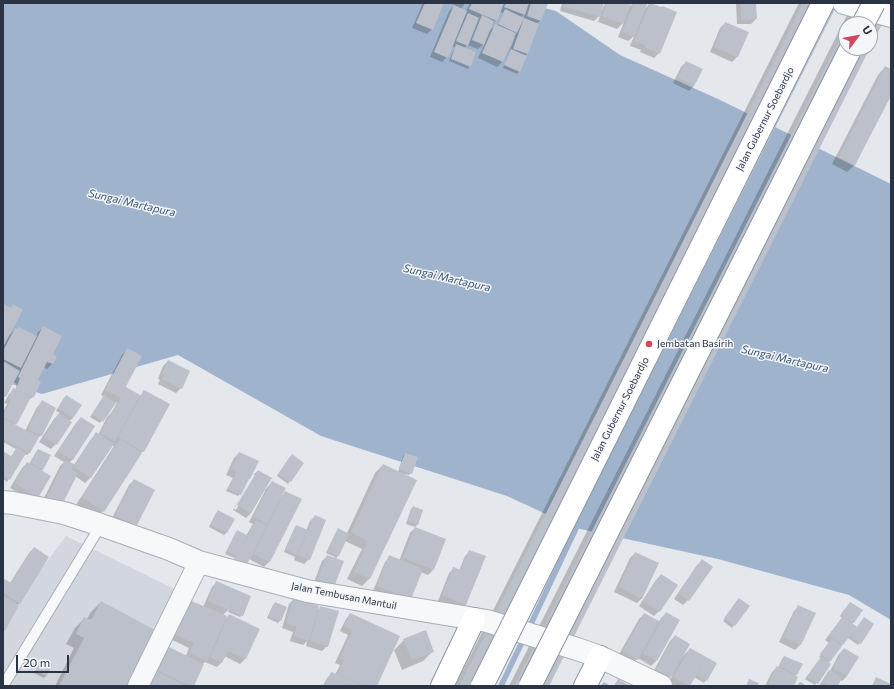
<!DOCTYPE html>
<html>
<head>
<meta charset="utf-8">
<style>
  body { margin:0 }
  #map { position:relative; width:894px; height:689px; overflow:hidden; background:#e4e7ec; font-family:Commissioner,sans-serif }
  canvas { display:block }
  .frame { position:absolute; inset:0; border:4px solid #2b3445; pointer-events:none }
  .north { position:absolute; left:838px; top:16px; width:40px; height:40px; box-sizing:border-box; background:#f4f6f9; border:1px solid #a4a8b1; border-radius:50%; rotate:58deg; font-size:11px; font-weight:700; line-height:16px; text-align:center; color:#2b3445 }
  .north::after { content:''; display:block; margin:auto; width:14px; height:18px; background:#d1495b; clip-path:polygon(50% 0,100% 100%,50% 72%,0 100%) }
  .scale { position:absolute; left:16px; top:655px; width:53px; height:18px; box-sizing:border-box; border:2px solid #2b3445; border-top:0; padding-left:5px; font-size:12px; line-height:14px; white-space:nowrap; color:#2b3445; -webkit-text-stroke:3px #f4f6f9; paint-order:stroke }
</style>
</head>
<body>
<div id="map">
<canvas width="894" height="689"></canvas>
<div class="frame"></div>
<div class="north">U</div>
<div class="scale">20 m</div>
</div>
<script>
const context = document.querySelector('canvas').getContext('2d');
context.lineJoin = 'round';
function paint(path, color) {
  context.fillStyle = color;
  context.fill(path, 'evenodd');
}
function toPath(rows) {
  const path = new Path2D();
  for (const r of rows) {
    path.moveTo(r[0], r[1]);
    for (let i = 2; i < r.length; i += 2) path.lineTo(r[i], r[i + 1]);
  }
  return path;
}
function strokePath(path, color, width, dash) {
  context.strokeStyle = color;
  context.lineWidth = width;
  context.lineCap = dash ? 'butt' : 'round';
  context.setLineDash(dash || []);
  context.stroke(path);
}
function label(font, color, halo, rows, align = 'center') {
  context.font = font + ' Commissioner,sans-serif';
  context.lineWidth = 3;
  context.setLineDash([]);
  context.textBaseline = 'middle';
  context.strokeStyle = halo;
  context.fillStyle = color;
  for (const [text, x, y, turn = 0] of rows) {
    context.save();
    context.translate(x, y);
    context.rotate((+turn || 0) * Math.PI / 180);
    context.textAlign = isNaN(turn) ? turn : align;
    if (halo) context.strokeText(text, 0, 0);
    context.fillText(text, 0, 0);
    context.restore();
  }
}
const built = toPath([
  [66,536,193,598,151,686,3,686,3,616,6,617]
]);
const water = toPath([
  [3,3,525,3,556,11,620,55,718,99,891,184,891,620,849,595,718,559,576,528,507,496,321,436,178,355,42,394,3,381]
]);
const shadow = toPath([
  [423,3,443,3,432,29,427,34,412,28],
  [449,3,466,3,460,9,466,11,470,3,547,3,540,21,536,24,538,25,527,54,525,56,519,72,517,74,503,68,515,37,513,37,502,62,497,67,478,58,485,43,478,49,467,45,464,48,470,66,468,69,449,61,455,47,451,46,447,57,442,62,430,57,449,11,455,5],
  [500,12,503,13,497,26,496,25,488,32,491,25,496,20],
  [525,13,523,19,521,18],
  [562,3,603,3,601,9,602,10,605,3,630,3,628,8,633,3,643,3,646,4,644,10,650,3,661,8,659,53,654,58,640,52,641,50,630,46,634,36,628,41,618,37,624,22,617,29,598,22,601,14,594,21,560,11],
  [736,3,755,3,756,19,751,24,737,24],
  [799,3,837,3,493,686,455,686],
  [853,3,891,3,891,4,870,46,870,24,846,24,846,48,869,48,547,686,509,686],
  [725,23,747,32,737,57,732,62,710,52,720,28],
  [686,62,694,86,689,91,673,83,681,67],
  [885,67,891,70,891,93,855,165,847,172,832,164,878,75],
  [3,305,10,309,13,306,9,336,15,329,36,337,38,332,43,328,51,355,56,357,52,364,47,369,43,367,37,381,40,382,33,397,30,399,29,398,15,425,25,431,37,407,42,402,41,435,36,440,29,453,27,455,24,454,7,482,3,479,3,453,11,457,16,449,3,442,3,412,7,404,4,403,9,394,14,389,15,390,17,384,13,382,5,396,3,398],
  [127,350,125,387,140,396,144,391,143,451,140,454,103,511,95,519,76,505,114,446,112,445,90,478,85,483,75,476,40,506,60,466,64,462,54,456,76,423,81,418,94,427,72,460,69,463,74,465,91,439,96,434,98,435,107,417,112,412,117,403,115,402,100,423,90,417,104,397,101,395,122,355],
  [168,361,181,388,176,393,158,384,160,380,158,379,163,366],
  [64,398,81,405,73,418,69,421,56,444,51,449,39,442,54,419,60,413,56,411],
  [38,450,43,469,41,471,38,497,22,495,10,488,22,468,27,463,29,464,36,452],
  [239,453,249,478,247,481,240,494,238,496,226,491,233,478,226,475,234,458],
  [405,454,411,473,409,475,404,474,404,475,415,481,369,579,362,586,347,579,362,549,345,541,338,556,335,559,333,586,313,585,322,561,327,556,334,559,335,557,326,553,336,532,338,530,347,533,375,473,383,465,398,472,403,456],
  [289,458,302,463,288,484,277,476],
  [258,471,265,490,272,482,281,497,286,492,300,500,269,562,264,567,249,559,230,567,235,558,225,554,235,534,237,532,246,536,253,524,249,522,265,491,264,490,251,513,246,518,233,510,253,476,234,509,236,510,255,475,253,475],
  [134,480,135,526,111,520,129,485],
  [413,507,422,510,417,525,415,527,406,524,411,509],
  [218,511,233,519,226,533,224,535,209,527,216,513],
  [315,516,309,559,304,564,294,560,295,557,284,552,294,529,296,526,306,531,310,521],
  [415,528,445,540,433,570,428,575,420,572,410,599,373,591,385,562,390,557,399,561,410,533],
  [34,548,19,603,17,605,3,631,3,579,10,583,29,553],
  [470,551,484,557,465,605,460,610,438,601,449,573,454,568,459,571,465,556],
  [635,553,642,598,637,603,614,592,630,558],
  [702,561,711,567,688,600,683,605,674,599,697,565],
  [661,575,659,611,654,616,639,606,656,580],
  [217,582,236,591,242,615,240,617,228,612,230,608,223,615,223,622,229,615,259,629,245,659,240,664,224,656,222,662,217,667,205,662,202,664,193,686,146,686,164,653,169,648,186,656,189,648,170,639,184,606,203,607,212,587],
  [294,599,316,611,321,607,327,646,322,651,306,646,307,641,303,645,290,641,293,632,282,628,289,604],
  [737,601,749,606,732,628,723,621],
  [101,602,125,686,55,686,74,648,66,644,75,628,85,618,87,619,91,612],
  [275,603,280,621,278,623,267,618,273,605],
  [850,603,854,622,852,624,860,643,858,645,848,638,828,663,830,665,815,685,805,679,821,658,819,657,829,643,825,640,838,623,842,618,840,616],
  [799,606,815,613,800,645,795,650,779,642,794,611],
  [666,613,679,620,656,661,651,666,638,658,632,664,618,656,639,619,644,614,659,622,661,618],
  [350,614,376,686,323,686,327,678,332,673,335,675,340,665,335,663,348,635,340,631,346,619],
  [675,636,682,657,690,649,703,662,706,680,704,683,694,677,689,686,676,686,669,682,673,674,665,682,652,674,670,641],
  [404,640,433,651,423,661,402,670,394,650],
  [844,649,847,676,842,681,840,680,836,686,819,686,827,673,830,671,839,654],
  [784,657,797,674,795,676,793,686,765,686,772,672,777,667,778,668,782,659],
  [42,661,51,666,46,676,44,678,34,673],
  [604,682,611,686,601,686],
  [800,682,807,686,797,686]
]);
const stream = toPath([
  [528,630,579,522],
  [501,686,524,638]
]);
const building = toPath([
  [425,3,444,3,433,30,416,23],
  [472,3,504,3,497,21,469,9],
  [506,3,529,3,525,15,504,7],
  [531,3,548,3,541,21,527,16],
  [565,3,604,3,600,17,564,6],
  [607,3,631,3,623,24,602,16],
  [634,3,647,4,634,37,622,32],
  [650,3,661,7,662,6,677,12,660,54,645,47,645,45,634,41],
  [741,3,756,3,757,19,741,20],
  [803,3,838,3,494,686,459,686],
  [858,3,891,3,891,6,870,48,870,24,847,24],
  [454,5,467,11,448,58,434,52],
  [505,9,524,18,517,33,498,24],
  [468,13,479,18,468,46,456,41],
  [482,15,494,21,484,45,472,40],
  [524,18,539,24,528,54,513,49],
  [725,22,749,32,738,57,714,47],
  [495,24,516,33,503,62,482,53],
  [846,26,846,48,870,48,549,686,514,686],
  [456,44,476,52,471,67,451,59],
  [511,49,527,56,520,72,504,65],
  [686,61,703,69,694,86,678,78],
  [885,66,891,69,891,96,855,165,839,157],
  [3,304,11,308,13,304,23,310,3,347],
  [43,326,62,336,53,354,57,357,53,364,47,362,38,380,41,382,34,397,18,390,31,397,17,424,3,417,3,416,11,399,8,398,13,388,16,389,20,378,18,377],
  [19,327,37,336,21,368,3,359,3,351,15,328,17,329],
  [127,348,142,356,121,396,126,387,140,395,115,441,100,433,113,410,114,411,121,398,105,390],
  [168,360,190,371,182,389,162,379,164,375,162,374],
  [3,361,20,371,6,397,3,395],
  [144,390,170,404,144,452,118,437],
  [66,395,82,405,73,418,58,408],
  [104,395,116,403,103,422,92,414],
  [42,400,56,408,42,436,28,429],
  [59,413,72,422,57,445,44,437],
  [81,417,95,426,73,460,58,451],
  [3,418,39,437,30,453,3,439],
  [96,432,114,444,91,478,74,467],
  [120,439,142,453,104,512,82,497],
  [17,447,26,453,10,480,3,476,3,470],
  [38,449,51,455,43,470,30,463],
  [3,451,11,456,3,469],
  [239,452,259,461,250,479,231,469],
  [405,453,418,457,412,474,399,469],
  [292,454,304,463,291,482,278,474],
  [65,460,74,464,72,470,78,473,60,509,45,501],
  [27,462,51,476,38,498,15,483],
  [383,464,417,480,370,579,354,572,368,541,351,532],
  [258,470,272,478,251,513,237,505],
  [236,472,249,479,241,495,228,489],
  [134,479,155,490,136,527,115,515],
  [272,481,286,488,267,524,253,517],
  [285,491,302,499,270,562,253,554],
  [413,506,423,510,418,525,408,521],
  [218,510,235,519,227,533,211,525],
  [315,515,326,520,310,560,298,555],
  [256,520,267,525,245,568,234,562,237,556,227,551,237,530,247,535,242,547],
  [296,525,308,530,297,555,285,549],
  [415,527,446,539,434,570,403,558],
  [338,528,349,534,339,556,328,551],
  [34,547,49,557,20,604,4,593,3,595,3,578,11,583],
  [469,550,486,556,466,605,442,595,453,567,461,570],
  [635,552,659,563,642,599,619,587],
  [327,555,344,561,334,587,317,580],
  [389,555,423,569,411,599,377,586],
  [702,559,713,567,689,601,678,593],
  [661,574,678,585,660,612,643,601],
  [216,581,251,596,243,616,230,610,234,599,229,610,208,601],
  [4,596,19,605,5,631,3,630,3,598],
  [294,598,319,606,309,641,294,636,297,627,286,623],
  [739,598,750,606,735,626,724,618],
  [189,600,227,616,207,661,189,653,194,643,174,634],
  [101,601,155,630,126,686,59,686,84,638,76,634,84,617,91,620],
  [275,602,287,607,281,621,268,616],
  [850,602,863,610,854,623,841,614],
  [798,605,816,613,801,645,783,637],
  [320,606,339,611,328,647,310,641],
  [666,612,680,620,657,661,643,653],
  [350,613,400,636,377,686,364,686,338,674,344,660,340,658,353,630,344,626],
  [644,613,659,621,638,660,623,651],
  [229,614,260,629,246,659,228,651,222,663,210,657],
  [843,616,857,627,864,617,874,624,861,644,850,636,843,645,829,635],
  [426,630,434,652,412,660,403,639],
  [675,635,690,644,671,677,656,669],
  [832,638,842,646,830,662,820,654],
  [169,647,204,664,194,686,189,686,157,670],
  [690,648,717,663,707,681,697,675,703,663,690,686,689,686,673,677],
  [844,648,859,657,847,676,833,668],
  [784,656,803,664,797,675,779,666],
  [821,657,831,664,818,684,807,676],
  [42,660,52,665,47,676,36,670],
  [777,666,798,677,794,686,773,686,768,684],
  [829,670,842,677,838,686,829,686,822,682],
  [156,671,186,686,148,686],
  [331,672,337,674,362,686,325,686],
  [876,677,891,684,891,686,872,686],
  [618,679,630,686,614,686],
  [749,679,759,683,757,686,746,686]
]);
const service = toPath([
  [3,686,101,525]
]);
const minor = toPath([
  [138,686,199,562]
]);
const tertiary = toPath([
  [844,3,891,16],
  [3,502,13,503,64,513,101,525,169,549,199,562,307,591,487,621,577,649,600,657,661,686]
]);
const trunk = toPath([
  [442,686,474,619],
  [585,686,600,657]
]);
const trunkBridge = toPath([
  [863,24,874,3],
  [482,686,823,3],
  [530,686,851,48]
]);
const markers = [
  [649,344,4,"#d1495b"]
];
const streetNames = [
  ["Jalan Gubernur Soebardjo",765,119,-63],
  ["Jalan Gubernur Soebardjo",620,409,-63],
  ["Jalan Tembusan Mantuil",344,596,11]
];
const poiNames = [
  ["Jembatan Basirih",657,344]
];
const waterNames = [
  ["Sungai Martapura",132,203,13],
  ["Sungai Martapura",447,278,13],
  ["Sungai Martapura",785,359,13]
];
paint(built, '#d2d6de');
paint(water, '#9fb4cc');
paint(shadow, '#0003');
strokePath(stream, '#9fb4cc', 5.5);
paint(building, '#bbc0ca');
strokePath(service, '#a9aeb7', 12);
strokePath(minor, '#a9aeb7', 22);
strokePath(tertiary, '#a9aeb7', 24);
strokePath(trunk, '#8b94a3', 24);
strokePath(service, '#f7f8fa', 10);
strokePath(minor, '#f7f8fa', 20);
strokePath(tertiary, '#f7f8fa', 22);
strokePath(trunk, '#fff', 22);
strokePath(trunkBridge, '#8b94a3', 24, []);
strokePath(trunkBridge, '#fff', 22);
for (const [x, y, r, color] of markers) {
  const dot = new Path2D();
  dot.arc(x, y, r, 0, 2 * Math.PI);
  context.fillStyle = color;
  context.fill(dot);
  strokePath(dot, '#f4f6f9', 1.5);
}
label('10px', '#2b3445', '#f4f6f9', streetNames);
label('10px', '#2b3445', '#f4f6f9', poiNames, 'left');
label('italic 11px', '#34527a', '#f4f6f9', waterNames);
</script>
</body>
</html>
